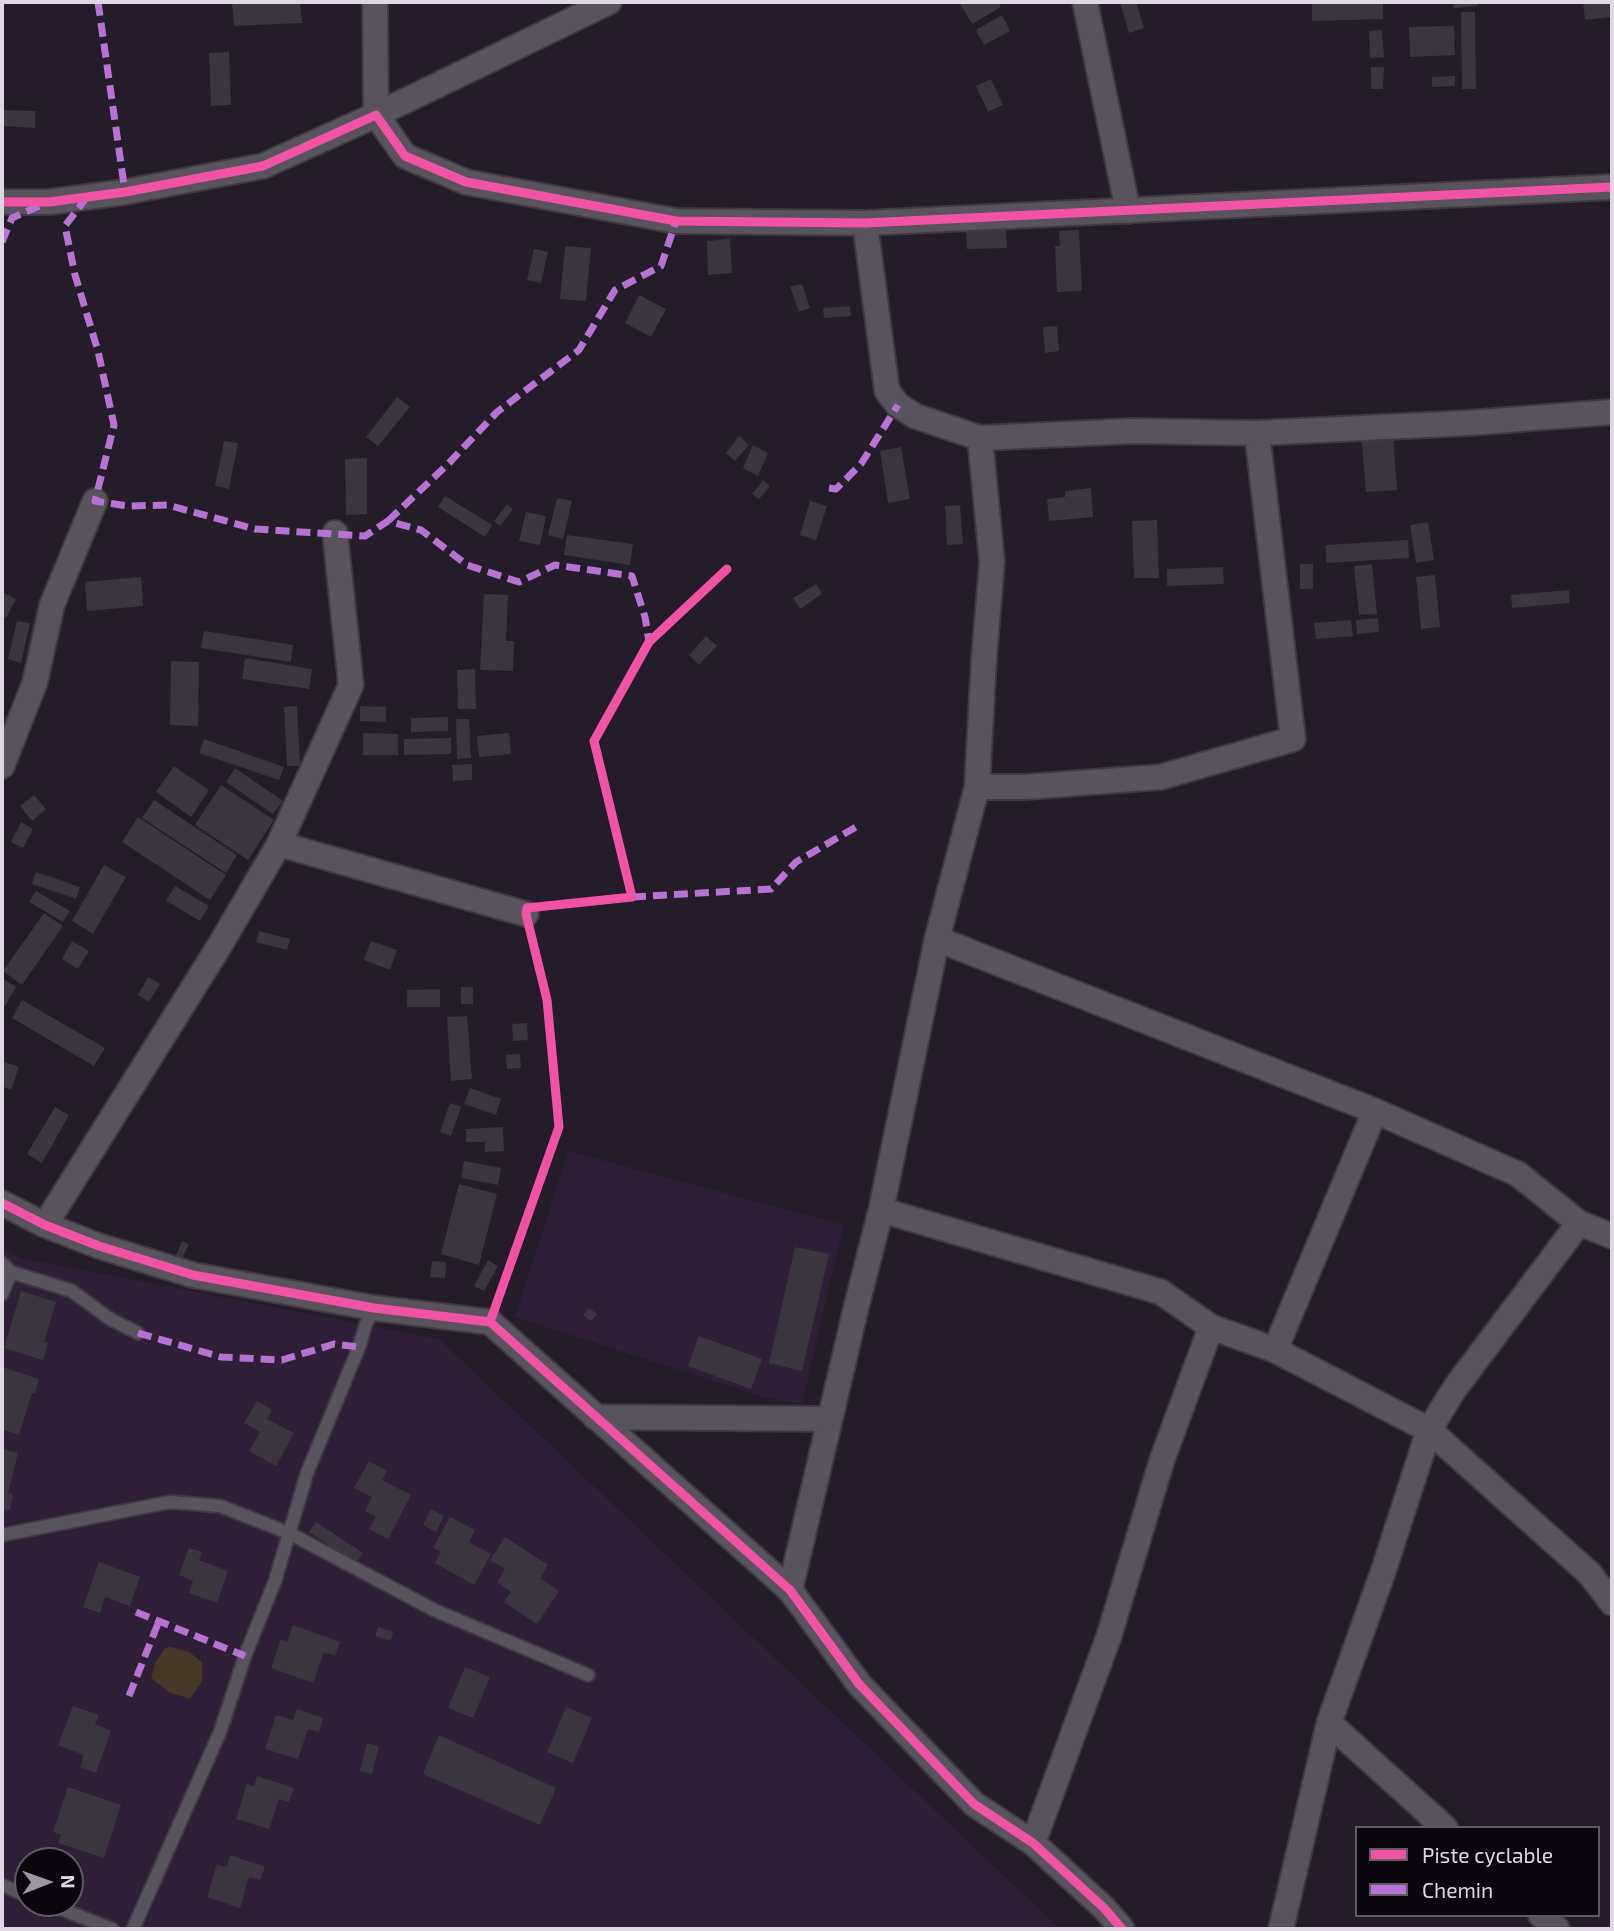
<!DOCTYPE html>
<html>
<head>
<meta charset="utf-8">
<style>
  body { margin:0 }
  #map { position:relative; width:1614px; height:1931px; overflow:hidden; background:#241c28; font-family:"Exo 2",sans-serif }
  canvas { display:block }
  .frame { position:absolute; inset:0; border:4px solid #dfd7e4; pointer-events:none }
  .legend { position:absolute; left:1355px; top:1826px; width:245px; height:91px; box-sizing:border-box; background:#0b060e; border:2px solid #605a64; margin:0; padding:9px 12px; list-style:none; font-size:21px; color:#dfd7e4 }
  .legend li { display:flex; align-items:center; gap:14px; height:35px }
  .legend b { width:35px; border:2px solid #605a64 }
  .north { position:absolute; left:14px; top:1847px; width:70px; height:70px; box-sizing:border-box; background:#0b060e; border:2px solid #605a64; border-radius:50%; rotate:89deg; font-size:19px; font-weight:700; line-height:28px; text-align:center; color:#dfd7e4 }
  .north::after { content:''; display:block; margin:auto; width:24px; height:32px; background:#9e96a2; clip-path:polygon(50% 0,100% 100%,50% 72%,0 100%) }
</style>
</head>
<body>
<div id="map">
<canvas width="1614" height="1931"></canvas>
<div class="frame"></div>
<ul class="legend">
<li><b style="height:9px;background:#f153a3"></b>Piste cyclable</li>
<li><b style="height:9px;background:#b673d3"></b>Chemin</li>
</ul>
<div class="north">N</div>
</div>
<script>
const context = document.querySelector('canvas').getContext('2d');
context.lineJoin = 'round';
function paint(path, color) {
  context.fillStyle = color;
  context.fill(path, 'evenodd');
}
function toPath(rows) {
  const path = new Path2D();
  for (const r of rows) {
    path.moveTo(r[0], r[1]);
    for (let i = 2; i < r.length; i += 2) path.lineTo(r[i], r[i + 1]);
  }
  return path;
}
function strokePath(path, color, width, dash) {
  context.strokeStyle = color;
  context.lineWidth = width;
  context.lineCap = dash ? 'butt' : 'round';
  context.setLineDash(dash || []);
  context.stroke(path);
}
const built = toPath([
  [568,1151,844,1225,802,1404,763,1397,515,1317],
  [2,1248,21,1258,439,1339,1060,1929,2,1929],
  [28,1861,70,1861,70,1903,28,1903]
]);
const green = toPath([
  [171,1647,189,1652,202,1662,202,1681,190,1699,169,1692,151,1678,155,1663,165,1648]
]);
const building = toPath([
  [261,2,300,2,302,23,234,26,232,3],
  [959,2,998,2,1001,7,972,24],
  [1120,2,1136,2,1144,28,1129,33],
  [1312,2,1383,2,1383,19,1312,21],
  [1453,2,1477,2,1477,6,1454,8],
  [1583,2,1612,2,1612,17,1585,20],
  [1461,12,1475,12,1476,89,1462,89],
  [1002,15,1010,31,984,45,976,30],
  [1454,26,1455,55,1410,57,1409,27],
  [1382,30,1384,57,1370,58,1369,31],
  [229,52,231,105,211,106,209,53],
  [1371,67,1384,67,1383,89,1371,89],
  [1455,76,1455,86,1432,87,1432,77],
  [991,79,1003,105,988,112,976,86],
  [2,110,35,111,35,128,2,126],
  [1006,228,1007,248,967,249,966,229],
  [1079,230,1082,291,1057,292,1055,246,1060,246,1059,231],
  [730,239,732,273,708,275,707,241],
  [565,246,591,248,586,301,560,299],
  [534,249,548,252,541,283,527,280],
  [802,284,810,308,799,312,790,287],
  [639,295,666,309,651,337,625,323],
  [850,306,851,316,824,318,823,308],
  [1057,326,1059,351,1045,353,1043,327],
  [397,397,410,407,378,446,366,437],
  [1393,432,1397,490,1366,492,1361,434],
  [739,436,749,445,735,461,726,453],
  [224,441,238,443,229,489,215,486],
  [753,445,768,453,758,476,743,468],
  [901,447,910,499,888,503,880,451],
  [367,458,367,514,346,515,345,459],
  [763,480,770,486,759,499,752,494],
  [1091,488,1093,517,1049,521,1047,499,1065,497,1065,491],
  [445,496,492,525,485,537,438,507],
  [557,498,572,501,563,539,548,535],
  [810,501,827,506,816,540,800,535],
  [507,504,513,509,500,526,494,521],
  [960,505,963,544,947,545,945,506],
  [526,512,546,516,540,545,519,541],
  [1157,520,1159,578,1134,578,1132,521],
  [1428,522,1434,560,1416,563,1410,525],
  [567,535,633,544,630,565,564,555],
  [1408,540,1409,558,1326,563,1326,545],
  [1300,564,1313,564,1313,589,1300,589],
  [1372,564,1377,614,1359,615,1354,566],
  [1223,567,1224,584,1167,586,1167,569],
  [1435,575,1440,627,1421,629,1416,577],
  [141,577,143,606,87,611,85,582],
  [816,584,822,594,800,609,793,598],
  [1569,590,1570,603,1512,608,1511,595],
  [2,592,16,599,6,618,2,616],
  [484,594,508,595,506,641,514,641,513,671,480,670],
  [1378,618,1379,632,1357,634,1356,620],
  [1351,620,1353,636,1316,639,1314,623],
  [17,621,30,623,21,663,8,659],
  [204,631,293,645,291,662,201,648],
  [706,636,717,646,699,665,689,655],
  [245,658,312,669,309,689,242,679],
  [171,661,199,662,198,726,170,725],
  [475,669,476,709,458,709,457,670],
  [297,706,300,766,287,766,284,707],
  [360,706,386,707,386,722,360,721],
  [448,717,448,731,411,732,411,718],
  [456,719,469,719,471,758,457,759],
  [363,733,398,734,398,755,363,755],
  [509,733,511,754,479,757,477,736],
  [451,738,451,754,404,755,404,739],
  [204,739,284,767,279,780,199,753],
  [472,764,472,780,453,781,452,765],
  [174,766,209,790,191,817,156,792],
  [235,768,283,801,273,814,226,782],
  [221,785,274,820,248,860,195,825],
  [34,795,46,809,32,821,20,806],
  [154,800,237,855,226,873,142,818],
  [138,817,226,875,210,900,122,842],
  [21,822,33,829,23,848,11,842],
  [104,865,126,877,93,934,72,921],
  [36,872,80,887,76,899,32,884],
  [175,886,209,906,200,921,166,901],
  [36,891,70,911,63,922,29,902],
  [44,913,63,926,22,985,3,971],
  [259,931,290,939,287,950,256,942],
  [72,941,89,951,78,969,62,959],
  [371,941,397,950,390,970,364,960],
  [148,977,160,984,149,1002,138,995],
  [2,978,16,987,2,1011],
  [461,987,473,987,473,1004,461,1004],
  [440,989,440,1007,407,1007,407,990],
  [22,1000,105,1048,94,1066,12,1018],
  [467,1016,472,1079,451,1081,447,1017],
  [527,1023,528,1040,513,1041,512,1024],
  [520,1054,521,1068,507,1069,506,1055],
  [2,1061,19,1067,11,1090,2,1086],
  [470,1088,501,1099,496,1115,464,1104],
  [450,1103,461,1107,451,1136,440,1132],
  [55,1107,69,1115,42,1163,27,1154],
  [503,1127,504,1151,485,1152,485,1142,466,1142,466,1129],
  [464,1161,501,1168,498,1185,461,1178],
  [459,1184,497,1194,479,1265,441,1254],
  [182,1241,189,1244,181,1261,175,1258],
  [795,1247,829,1254,802,1371,769,1363],
  [488,1260,498,1266,484,1291,474,1286],
  [432,1261,446,1262,445,1278,430,1277],
  [21,1291,56,1302,44,1342,48,1343,43,1360,4,1348],
  [589,1308,597,1314,591,1321,583,1315],
  [699,1336,762,1359,751,1389,688,1366],
  [2,1367,39,1379,35,1393,32,1393,19,1435,2,1429],
  [257,1401,272,1410,267,1419,294,1433,276,1466,249,1451,260,1432,244,1423],
  [2,1449,18,1453,8,1493,13,1494,10,1510,2,1509],
  [369,1461,387,1471,382,1480,411,1495,388,1539,369,1529,376,1516,365,1511,372,1497,354,1488],
  [431,1509,444,1516,436,1532,423,1525],
  [450,1517,475,1530,469,1542,491,1554,474,1585,435,1563,441,1552,433,1548],
  [316,1522,363,1553,356,1563,309,1532],
  [505,1537,548,1565,540,1578,559,1591,537,1624,504,1602,511,1592,497,1582,505,1569,490,1560],
  [189,1548,202,1552,199,1560,228,1571,217,1603,189,1593,193,1581,179,1575],
  [99,1562,140,1577,130,1606,105,1597,100,1613,83,1607],
  [293,1625,340,1642,335,1656,324,1652,313,1683,271,1668,281,1639,287,1642],
  [378,1627,393,1632,391,1641,375,1636],
  [465,1667,490,1677,473,1718,448,1708],
  [73,1706,99,1715,95,1724,111,1731,96,1773,80,1767,84,1755,58,1745],
  [566,1707,592,1718,573,1763,547,1752],
  [297,1709,323,1718,319,1732,308,1729,298,1759,265,1749,276,1715,293,1720],
  [439,1735,556,1788,540,1825,423,1774],
  [367,1743,379,1746,372,1774,360,1771],
  [257,1776,294,1788,289,1802,279,1799,269,1829,236,1819,247,1784,254,1787],
  [68,1787,121,1805,104,1858,58,1843,61,1835,53,1832],
  [230,1855,265,1867,260,1880,249,1877,240,1908,207,1897,217,1864,227,1867]
]);
const service = toPath([
  [2,1263,11,1272,72,1291,110,1319,138,1333],
  [2,1294,11,1272],
  [2,1535,170,1502,220,1506,289,1533,434,1610,588,1675],
  [2,1885,28,1896],
  [46,1903,112,1929],
  [133,1929,220,1732,245,1656,275,1581,307,1473,359,1347,366,1324,374,1308]
]);
const minor = toPath([
  [375,2,376,115,609,2],
  [1085,2,1128,211],
  [2,202,49,202,125,192,263,166,376,115,405,156,466,182,676,221,865,223,1612,187],
  [865,223,887,391,898,405,915,416,980,438,1132,431,1257,433,1468,423,1612,412],
  [2,766,35,682,52,605,95,501],
  [977,787,1025,787,1161,777,1293,739,1257,433],
  [279,844,526,914],
  [937,939,1375,1111,1518,1174,1579,1223,1612,1236],
  [2,1203,45,1225,99,1246,193,1275,374,1308,490,1322,790,1590,859,1684,974,1804,1033,1843,1104,1908,1122,1929],
  [881,1210,1161,1292,1211,1327,1275,1350,1429,1430,1590,1574,1612,1603],
  [45,1225,220,945,279,844,351,685,335,533],
  [1275,1350,1375,1111],
  [595,1417,830,1419],
  [790,1590,856,1308,881,1210,937,939,977,787,984,658,992,562,980,438],
  [1329,1723,1445,1828],
  [1033,1843,1109,1636,1162,1460,1211,1327],
  [1541,1915,1557,1929],
  [1281,1929,1329,1723,1383,1572,1429,1430,1455,1388,1579,1223]
]);
const quiet = toPath([
  [98,2,125,192],
  [87,197,65,226,75,275,98,351,114,425,95,501,128,506,168,505,255,529,365,536,388,521,421,530,467,565,519,582,555,565,632,576,645,617,649,642],
  [2,242,12,218,39,206],
  [829,488,836,489,861,464,898,405],
  [388,521,449,463,497,412,579,350,615,290,661,266,676,221],
  [632,897,771,889,796,862,856,827],
  [138,1333,221,1357,282,1360,334,1344,359,1347],
  [136,1612,245,1656],
  [129,1696,159,1621]
]);
const cycleway = toPath([
  [2,202,49,202,125,192,263,166,376,115,405,156,466,182,676,221,865,223,1612,187],
  [2,1203,45,1225,99,1246,193,1275,374,1308,490,1322,790,1590,859,1684,974,1804,1033,1843,1104,1908,1122,1929],
  [490,1322,559,1127,547,1000,526,914,527,908,632,897,594,741,649,642,727,569]
]);
paint(built, '#2e1f37');
paint(green, '#453826');
paint(building, '#3b353f');
strokePath(service, '#3f3942', 16);
strokePath(minor, '#3f3942', 28);
strokePath(service, '#59535d', 12);
strokePath(minor, '#59535d', 24);
strokePath(quiet, '#b673d3', 7, [14, 7]);
strokePath(cycleway, '#f153a3', 9);
</script>
</body>
</html>
